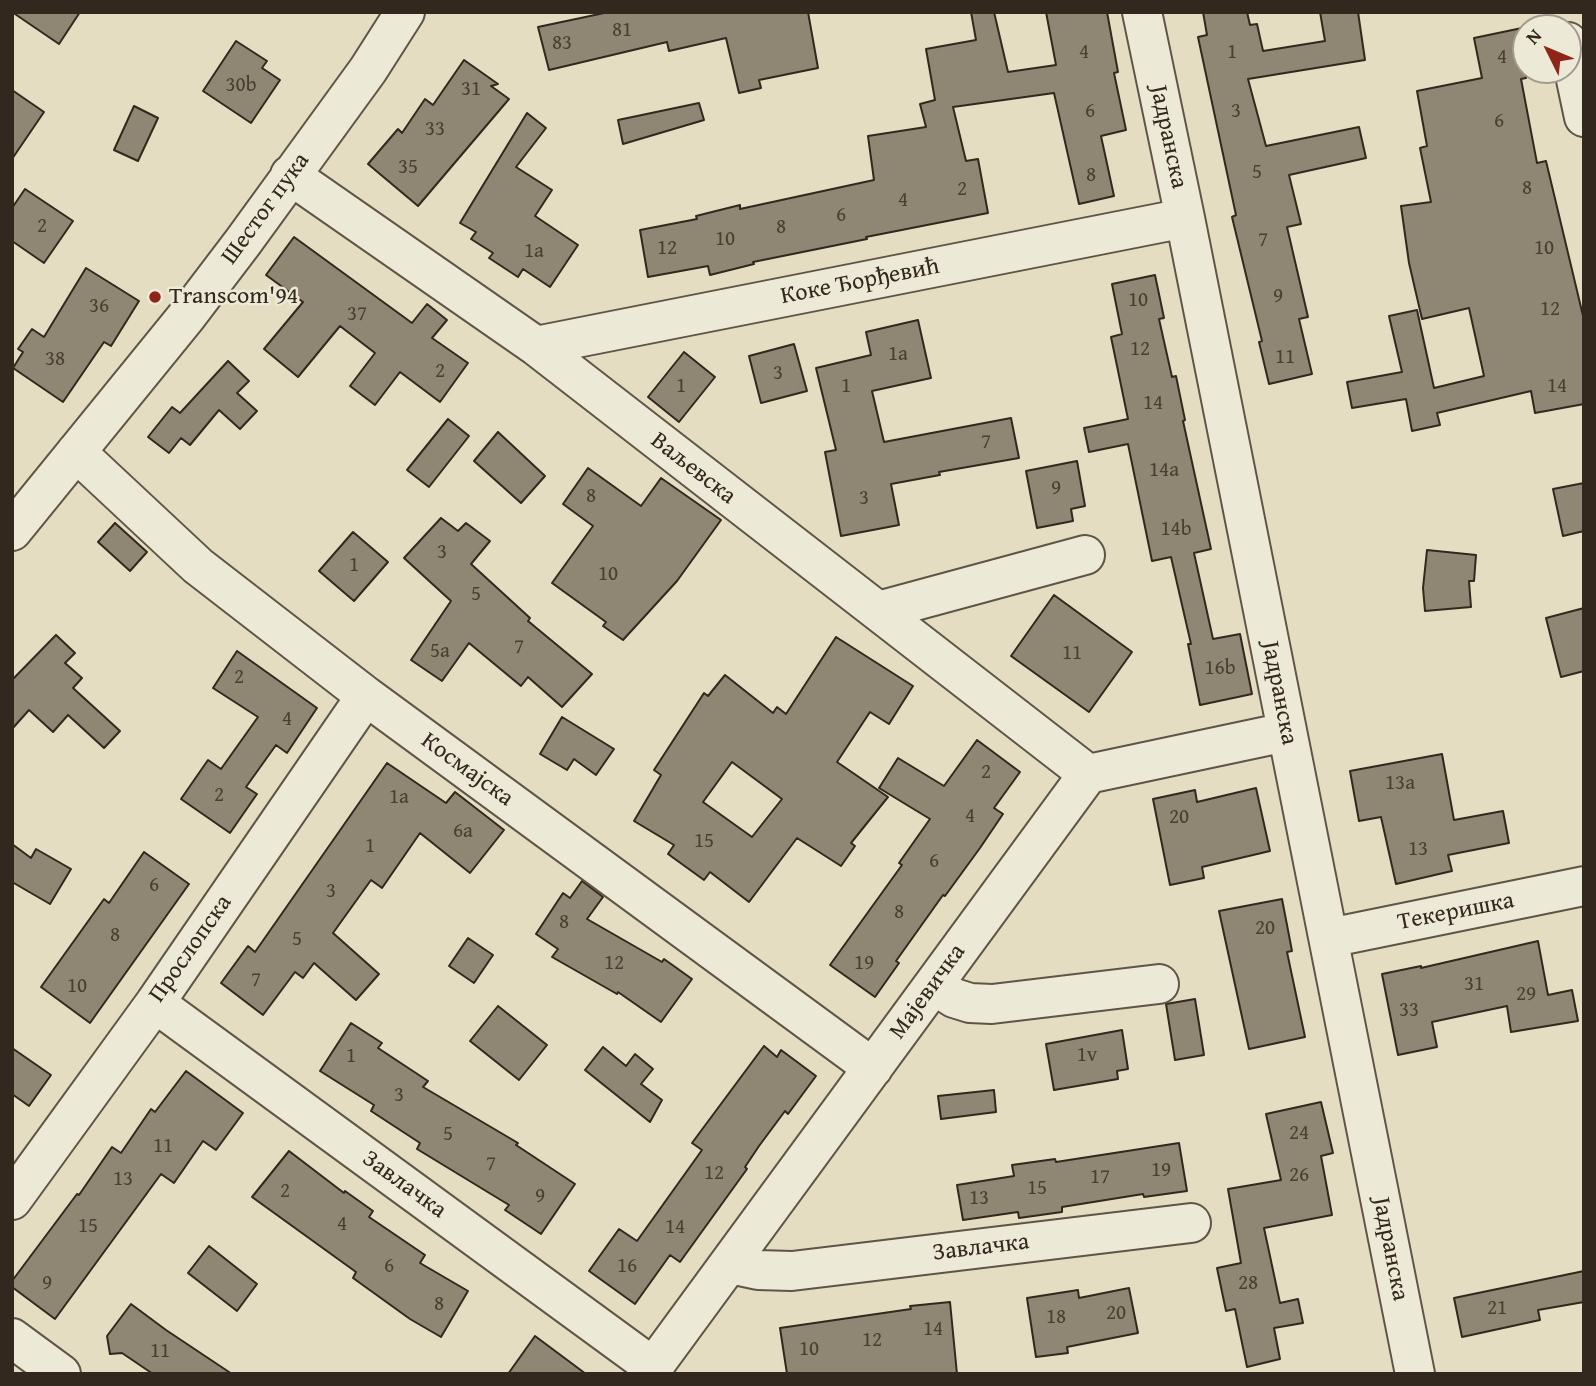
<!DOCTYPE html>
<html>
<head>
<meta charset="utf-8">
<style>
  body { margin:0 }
  #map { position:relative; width:1596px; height:1386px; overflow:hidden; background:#e4ddc2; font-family:"Gentium Book Plus",serif }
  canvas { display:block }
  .frame { position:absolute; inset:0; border:14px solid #32281d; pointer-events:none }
  .north { position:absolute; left:1512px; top:14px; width:70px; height:70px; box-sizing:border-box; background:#ede9d7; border:2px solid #a29c8d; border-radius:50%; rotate:313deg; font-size:19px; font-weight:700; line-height:28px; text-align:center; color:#32281d }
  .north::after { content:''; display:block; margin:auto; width:24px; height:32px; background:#8f2418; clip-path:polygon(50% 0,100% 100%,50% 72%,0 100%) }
</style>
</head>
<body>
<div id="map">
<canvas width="1596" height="1386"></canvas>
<div class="frame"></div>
<div class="north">N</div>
</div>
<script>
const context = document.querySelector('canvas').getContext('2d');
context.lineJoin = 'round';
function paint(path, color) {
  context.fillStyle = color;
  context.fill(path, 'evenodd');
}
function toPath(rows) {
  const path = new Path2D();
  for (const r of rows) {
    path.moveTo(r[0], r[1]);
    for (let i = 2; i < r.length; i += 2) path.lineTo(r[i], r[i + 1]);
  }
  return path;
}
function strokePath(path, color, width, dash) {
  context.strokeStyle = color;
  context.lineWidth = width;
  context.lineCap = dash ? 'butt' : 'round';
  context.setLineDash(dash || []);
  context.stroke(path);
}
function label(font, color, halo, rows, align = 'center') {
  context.font = font + ' "Gentium Book Plus",serif';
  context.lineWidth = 5;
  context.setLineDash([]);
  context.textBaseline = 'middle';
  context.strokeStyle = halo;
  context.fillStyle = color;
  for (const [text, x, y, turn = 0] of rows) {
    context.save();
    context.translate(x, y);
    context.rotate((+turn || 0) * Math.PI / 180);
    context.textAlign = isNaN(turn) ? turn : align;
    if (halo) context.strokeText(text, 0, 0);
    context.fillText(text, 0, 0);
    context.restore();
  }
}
const building = toPath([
  [12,12,80,12,59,44,12,12],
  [609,12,808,12,818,68,759,80,761,88,739,93,726,38,669,51,667,42,549,70,538,27,609,12],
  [971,12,994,12,1008,72,1056,65,1046,12,1107,12,1118,72,1114,73,1126,130,1101,136,1114,196,1079,204,1054,93,953,107,966,161,978,159,988,213,866,237,867,239,753,262,754,264,710,275,708,266,648,277,640,230,697,219,696,216,740,205,740,209,874,180,868,136,926,127,920,104,935,100,926,49,976,40,971,12],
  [1203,12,1247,12,1250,25,1257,24,1263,51,1325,41,1320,12,1358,12,1365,60,1248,79,1266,146,1359,127,1366,158,1289,175,1301,224,1287,227,1308,317,1299,319,1312,374,1269,384,1259,342,1262,341,1232,217,1236,215,1198,37,1207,35,1203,12],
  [1522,28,1526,46,1526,78,1521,79,1537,163,1546,161,1584,320,1584,404,1535,413,1531,391,1437,413,1440,425,1412,431,1406,399,1352,408,1347,382,1402,372,1389,316,1417,310,1434,388,1484,376,1469,308,1422,319,1409,263,1401,206,1431,202,1420,148,1427,146,1417,91,1482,78,1474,38,1522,28],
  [236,41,267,61,262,68,280,80,251,123,203,91,236,41],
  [464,60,498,84,491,86,509,99,418,206,368,164,398,129,402,133,425,99,433,105,464,60],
  [12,90,44,112,12,159,12,90],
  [699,103,704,120,623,144,618,120,699,103],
  [134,106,158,118,138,161,114,150,134,106],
  [527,113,546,128,516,167,552,190,535,216,578,245,550,287,523,269,518,277,489,258,493,253,471,239,476,232,460,223,527,113],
  [25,189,73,221,44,263,12,241,12,208,25,189],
  [294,237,412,323,427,304,447,320,432,338,468,363,440,402,400,372,375,405,350,386,375,353,340,326,298,377,264,349,303,302,266,275,294,237],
  [86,268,139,301,111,346,104,342,63,402,13,368,23,352,18,349,32,329,44,337,86,268],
  [1155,275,1164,318,1159,319,1172,377,1176,376,1185,420,1183,421,1211,549,1194,553,1213,639,1240,634,1252,694,1200,705,1188,644,1191,644,1171,557,1152,561,1128,444,1089,452,1084,428,1128,419,1111,337,1122,334,1112,284,1155,275],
  [918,320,931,378,872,391,884,442,1011,418,1019,458,939,472,940,475,891,484,899,525,841,536,825,452,836,450,816,368,871,355,866,332,918,320],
  [794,344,807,391,761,403,749,356,794,344],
  [684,352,715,377,679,422,648,397,684,352],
  [228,361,249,381,237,393,257,411,240,429,219,410,190,445,181,438,169,453,148,437,172,407,180,413,228,361],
  [448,419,469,436,429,487,407,470,448,419],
  [498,432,545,476,521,503,474,461,498,432],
  [1077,461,1085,506,1071,509,1073,521,1037,528,1026,471,1077,461],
  [588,468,641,506,661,478,721,520,677,581,623,640,603,626,606,622,552,583,593,526,563,504,588,468],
  [1584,483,1584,531,1563,536,1553,489,1584,483],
  [441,518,458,531,466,523,490,541,471,564,530,618,528,621,592,674,562,707,528,677,521,686,469,643,442,681,411,660,451,601,404,558,441,518],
  [115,523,147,552,130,571,98,542,115,523],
  [353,532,388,562,354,601,319,571,353,532],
  [1427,550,1476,555,1474,581,1469,581,1471,607,1425,611,1423,588,1427,550],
  [1054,595,1132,652,1089,712,1011,656,1054,595],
  [1584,608,1584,671,1561,677,1546,618,1584,608],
  [56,635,75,653,65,663,82,678,73,688,120,731,104,748,68,715,53,732,29,710,12,729,12,680,56,635],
  [836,637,913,686,889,724,870,712,837,762,888,797,851,843,855,846,841,866,797,838,749,902,710,872,704,880,668,854,674,845,634,821,661,775,654,770,704,693,708,696,725,675,773,713,777,707,786,714,836,637],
  [732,762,782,799,752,837,703,802,732,762],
  [237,651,317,708,287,753,276,745,246,787,257,794,230,833,181,799,208,760,221,769,258,717,213,688,237,651],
  [562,717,614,749,596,775,574,759,567,770,540,754,562,717],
  [977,740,1020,772,994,808,1003,814,980,848,945,896,943,895,896,961,899,963,875,997,830,965,902,865,899,863,930,819,879,788,898,758,944,786,977,740],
  [1442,754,1454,820,1503,811,1509,843,1448,855,1452,871,1396,884,1381,817,1359,821,1350,771,1442,754],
  [387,763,446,803,455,792,504,830,470,873,420,833,382,888,371,880,333,933,379,974,356,1000,314,963,303,978,295,972,263,1015,221,983,248,946,255,952,387,763],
  [1256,788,1270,851,1202,867,1204,878,1170,885,1153,799,1195,790,1197,802,1256,788],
  [12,844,31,858,36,849,71,869,50,904,12,882,12,844],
  [144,852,189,884,90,1023,41,987,104,899,109,903,144,852],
  [582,881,603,897,587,919,662,962,664,959,692,979,661,1022,618,992,617,994,552,957,558,949,536,934,563,893,570,898,582,881],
  [1282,899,1292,951,1287,952,1305,1037,1249,1049,1219,911,1282,899],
  [468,938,493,955,474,983,449,966,468,938],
  [1538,941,1548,995,1572,990,1578,1021,1511,1032,1507,1006,1432,1022,1437,1047,1398,1055,1382,974,1421,966,1421,968,1538,941],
  [1195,999,1204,1055,1175,1060,1166,1004,1195,999],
  [498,1006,547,1045,519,1080,470,1041,498,1006],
  [351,1023,382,1043,378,1048,428,1081,423,1087,518,1143,516,1145,575,1184,541,1234,505,1210,509,1205,417,1149,420,1143,371,1111,374,1105,320,1071,351,1023],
  [1122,1030,1128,1069,1117,1071,1118,1079,1054,1090,1046,1044,1122,1030],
  [764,1046,777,1057,781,1050,816,1076,788,1114,785,1111,759,1146,745,1167,747,1169,680,1262,670,1255,635,1304,589,1271,619,1229,637,1241,702,1150,692,1143,764,1046],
  [603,1047,626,1066,635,1054,653,1069,641,1084,662,1100,650,1122,585,1070,603,1047],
  [12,1048,51,1075,29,1106,12,1094,12,1048],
  [186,1071,243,1113,216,1150,203,1141,174,1183,161,1174,55,1319,12,1287,12,1281,77,1194,79,1195,112,1147,121,1153,151,1109,155,1112,186,1071],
  [994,1090,996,1112,941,1119,938,1096,994,1090],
  [1321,1102,1333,1153,1321,1156,1332,1215,1264,1228,1280,1303,1298,1299,1303,1323,1274,1328,1280,1359,1247,1367,1235,1309,1226,1311,1217,1268,1241,1263,1228,1189,1281,1180,1266,1114,1321,1102],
  [1179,1143,1187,1191,1144,1197,1143,1194,1062,1207,1062,1212,1019,1218,1018,1212,963,1220,957,1185,1014,1176,1012,1165,1055,1159,1056,1162,1179,1143],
  [289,1151,344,1193,345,1191,373,1211,369,1217,425,1255,420,1263,468,1291,441,1337,410,1319,353,1278,356,1272,252,1197,289,1151],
  [209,1246,257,1284,237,1311,188,1273,209,1246],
  [1584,1271,1584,1302,1538,1310,1540,1320,1462,1337,1454,1298,1584,1271],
  [1129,1288,1138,1333,1067,1347,1068,1353,1036,1357,1027,1298,1078,1290,1079,1298,1129,1288],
  [950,1302,957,1374,787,1374,780,1328,911,1309,910,1306,950,1302],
  [131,1304,166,1330,232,1374,153,1374,122,1353,110,1354,107,1336,131,1304],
  [535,1336,586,1374,508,1374,535,1336]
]);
const minor = toPath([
  [1142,12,1185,218,1415,1374],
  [1568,42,1584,117],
  [290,175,536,346,1088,774],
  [536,346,1185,218],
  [76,452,198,566,366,696,873,1068],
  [12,531,186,317,243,242,368,70,405,12],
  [878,611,1085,555],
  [1329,938,1584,886],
  [934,985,954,998,970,1003,992,1004,1159,984],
  [155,1003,653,1367],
  [12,1200,155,1003,366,696],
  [730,1264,758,1270,792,1271,1191,1223],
  [12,1338,61,1374],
  [648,1374,1088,774,1286,732]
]);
const markers = [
  [155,297,7,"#8f2418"]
];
const numberNames = [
  ["81",622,31],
  ["83",562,44],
  ["4",1084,53],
  ["1",1232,53],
  ["4",1502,58],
  ["30b",241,86],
  ["31",471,90],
  ["6",1090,112],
  ["3",1236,112],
  ["6",1499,122],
  ["33",435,130],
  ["35",408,168],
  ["5",1257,173],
  ["8",1091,176],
  ["8",1527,189],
  ["2",962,190],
  ["4",903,201],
  ["6",841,216],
  ["2",42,227],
  ["8",781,228],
  ["10",725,240],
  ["7",1263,241],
  ["12",667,249],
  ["10",1544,249],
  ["1a",534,252],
  ["9",1278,297],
  ["10",1138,301],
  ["36",99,307],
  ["12",1550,310],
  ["37",357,315],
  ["12",1140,350],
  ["1a",898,355],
  ["11",1285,358],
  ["38",55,360],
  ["2",440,372],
  ["3",778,374],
  ["1",681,387],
  ["1",846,387],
  ["14",1557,387],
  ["14",1153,404],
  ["7",986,443],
  ["14a",1164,471],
  ["9",1056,489],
  ["8",591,497],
  ["3",864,499],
  ["14b",1176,530],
  ["3",442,553],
  ["1",354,566],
  ["10",608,575],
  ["5",476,595],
  ["7",519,648],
  ["5a",440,652],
  ["11",1072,654],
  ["16b",1220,669],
  ["2",239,678],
  ["4",287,720],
  ["2",986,773],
  ["13a",1400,784],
  ["2",219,796],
  ["1a",399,798],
  ["4",970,817],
  ["20",1179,818],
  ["6a",463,832],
  ["15",704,842],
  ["1",370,847],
  ["13",1418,850],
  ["6",934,862],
  ["6",154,886],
  ["3",331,892],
  ["8",899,913],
  ["8",564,923],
  ["20",1265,929],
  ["8",115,936],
  ["5",297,940],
  ["12",614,964],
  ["19",864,964],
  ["7",256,981],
  ["31",1474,985],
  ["10",77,987],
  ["29",1526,995],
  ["33",1409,1011],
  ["1v",1087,1056],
  ["1",351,1057],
  ["3",399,1096],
  ["24",1299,1134],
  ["5",448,1135],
  ["11",163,1147],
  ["7",491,1165],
  ["19",1161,1171],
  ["12",714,1174],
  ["26",1299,1176],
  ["17",1100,1178],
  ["13",123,1180],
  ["15",1037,1189],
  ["2",285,1192],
  ["9",540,1197],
  ["13",979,1199],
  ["4",342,1225],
  ["15",88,1227],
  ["14",675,1228],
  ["6",389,1267],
  ["16",627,1267],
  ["9",47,1284],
  ["28",1248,1284],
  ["8",439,1305],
  ["21",1497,1309],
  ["20",1116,1314],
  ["18",1056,1318],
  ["14",933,1330],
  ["12",872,1341],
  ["10",809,1350],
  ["11",160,1352]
];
const streetNames = [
  ["Јадранска",1168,137,78],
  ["Шестог пука",266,209,-54],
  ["Коке Ђорђевић",860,282,-11],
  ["Ваљевска",693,469,38],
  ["Јадранска",1279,693,79],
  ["Космајска",467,770,36],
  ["Текеришка",1456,912,-11],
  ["Прослопска",191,949,-55],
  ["Мајевичка",928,992,-54],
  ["Завлачка",404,1185,36],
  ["Завлачка",981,1248,-7],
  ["Јадранска",1390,1249,79]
];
const poiNames = [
  ["Transcom'94",169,297]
];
paint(building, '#8f8673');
strokePath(building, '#32281d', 2);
strokePath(minor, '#5e5546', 42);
strokePath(minor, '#ede9d7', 38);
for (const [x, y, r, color] of markers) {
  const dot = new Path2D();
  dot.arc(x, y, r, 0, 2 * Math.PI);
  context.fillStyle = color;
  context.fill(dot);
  strokePath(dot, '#ede9d7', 2.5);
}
label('21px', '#494032', null, numberNames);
label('24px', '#32281d', '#ede9d7', streetNames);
label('24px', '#32281d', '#ede9d7', poiNames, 'left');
</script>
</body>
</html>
